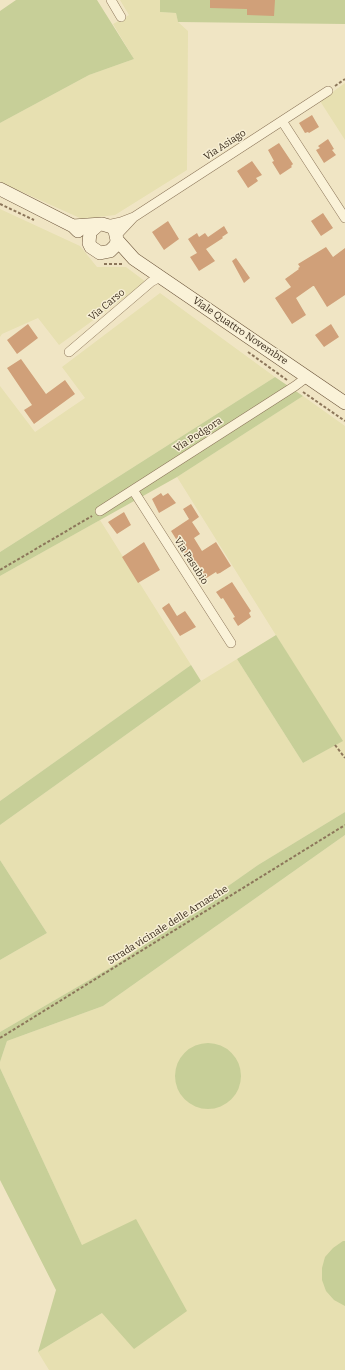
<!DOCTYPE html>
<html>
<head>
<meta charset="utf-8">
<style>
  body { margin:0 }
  canvas { display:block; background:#f0e5c4 }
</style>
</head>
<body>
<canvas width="345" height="1370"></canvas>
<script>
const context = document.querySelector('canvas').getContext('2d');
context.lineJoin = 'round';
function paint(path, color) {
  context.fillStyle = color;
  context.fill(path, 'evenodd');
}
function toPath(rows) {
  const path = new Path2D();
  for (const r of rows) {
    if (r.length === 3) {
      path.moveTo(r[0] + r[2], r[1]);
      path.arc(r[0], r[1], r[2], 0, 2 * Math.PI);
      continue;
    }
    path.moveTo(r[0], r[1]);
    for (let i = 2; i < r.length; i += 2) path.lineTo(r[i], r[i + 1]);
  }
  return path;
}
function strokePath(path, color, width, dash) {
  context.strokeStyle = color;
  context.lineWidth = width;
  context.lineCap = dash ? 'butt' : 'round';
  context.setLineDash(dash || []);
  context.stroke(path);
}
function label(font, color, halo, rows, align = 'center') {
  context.font = font + ' Bitter,serif';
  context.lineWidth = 3;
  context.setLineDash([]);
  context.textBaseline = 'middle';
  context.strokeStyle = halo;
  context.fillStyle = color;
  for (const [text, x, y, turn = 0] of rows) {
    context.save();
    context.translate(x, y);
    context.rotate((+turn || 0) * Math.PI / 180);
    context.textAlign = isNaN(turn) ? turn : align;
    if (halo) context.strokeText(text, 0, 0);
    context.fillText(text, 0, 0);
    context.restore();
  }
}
const farmland = toPath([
  [120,0,160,0,160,12,176,13,178,22,188,31,187,170,115,215,82,219,0,182,0,123,89,75,134,59,113,24,129,15],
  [345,83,345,140,320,101],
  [0,209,80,246,97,267,126,267,146,282,59,345,38,318,2,334,0,337],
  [160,293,275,377,0,552,0,386,35,432,85,398,62,367],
  [303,396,345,426,345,812,258,865,120,962,0,1032,0,960,47,933,0,860,0,825,201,681,237,659,303,763,342,741,177,477],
  [100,520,191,665,0,801,0,576],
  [345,835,345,1370,49,1370,38,1352,102,1313,82,1245,0,1068,0,1062,7,1041,103,1006]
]);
const green = toPath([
  [16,0,97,0,134,59,89,75,0,123,0,11],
  [160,0,345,0,345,24,178,22,176,13,160,12],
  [275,377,303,396,177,477,0,576,0,552],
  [276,635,343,741,303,763,237,659],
  [191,665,201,681,0,825,0,801],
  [345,812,345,835,103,1006,7,1041,0,1062,0,1032,120,962,258,865],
  [0,860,47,933,0,960],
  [208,1076,33],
  [0,1068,82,1245,136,1219,187,1311,134,1349,102,1313,38,1352,56,1290,0,1180],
  [343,1241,345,1241,345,1306,334,1300,326,1291,322,1280,322,1268,325,1257,333,1248]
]);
const building = toPath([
  [210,0,275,0,274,16,247,15,247,9,210,8],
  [312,115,319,127,309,133,308,132,305,133,299,123],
  [328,139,334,149,332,150,336,155,324,163,316,150,320,148,318,146],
  [279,143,293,164,291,166,292,167,280,175,272,162,274,161,268,150],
  [252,161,262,175,256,178,258,181,248,188,237,171],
  [323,213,333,228,321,236,311,221],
  [168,221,179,239,164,250,152,232],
  [224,226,228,233,222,237,223,238,206,249,215,261,199,271,190,257,197,253,188,239,197,233,199,237,205,233,208,237],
  [326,247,333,257,345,248,345,295,327,307,314,286,313,286,296,298,306,315,292,324,275,298,291,287,285,279,299,269,298,268,300,267,298,264],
  [236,258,250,278,244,283,232,261],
  [28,324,38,338,17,354,7,340],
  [331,324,339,337,324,347,315,335],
  [21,359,46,394,65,380,75,394,34,424,24,410,32,405,7,368],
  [161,493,163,496,168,493,176,503,159,513,152,499],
  [191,504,199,517,192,522,200,534,194,538,202,551,216,542,231,566,220,573,217,574,216,572,200,582,196,575,197,574,193,566,171,531,189,519,183,509],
  [124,512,131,525,117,534,108,522],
  [144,542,160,570,138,583,122,557],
  [232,582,251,611,249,613,251,617,238,626,233,618,235,617,223,598,221,599,216,592],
  [169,603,177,616,185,611,196,627,180,636,162,608]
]);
const path = toPath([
  [335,86,345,79],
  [0,204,34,220],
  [104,264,124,264],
  [248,352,287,380],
  [303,392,345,421],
  [0,570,92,516],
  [335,745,345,758],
  [0,1038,345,825]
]);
const street = toPath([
  [111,0,121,17],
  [282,121,345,218],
  [107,225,121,222,134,217,328,91],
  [117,235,133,218],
  [69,352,151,282,160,277],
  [133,490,231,643],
  [100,511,295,386,307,377]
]);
const secondary = toPath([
  [0,189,73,226,78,231],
  [73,226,102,224,112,227,115,231,117,240,116,245,110,251,100,253,91,247,89,243,90,232,98,225],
  [117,240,134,259,345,403]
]);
const streetNames = [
  ["Via Asiago",225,145,-33],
  ["Via Carso",107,305,-40],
  ["Viale Quattro Novembre",240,331,34],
  ["Via Podgora",198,435,-33],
  ["Via Pasubio",191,561,57],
  ["Strada vicinale delle Arnasche",168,925,-32]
];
paint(farmland, '#e7e0b1');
paint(green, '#c7cf98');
paint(building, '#d0a079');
strokePath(street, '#8c765a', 10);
strokePath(secondary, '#6e573d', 14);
strokePath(path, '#8c765a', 2, [3, 2]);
strokePath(street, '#faf2d8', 9);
strokePath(secondary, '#faf2d8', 13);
label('10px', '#3c2e1e', '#f7efd5', streetNames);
</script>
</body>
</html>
